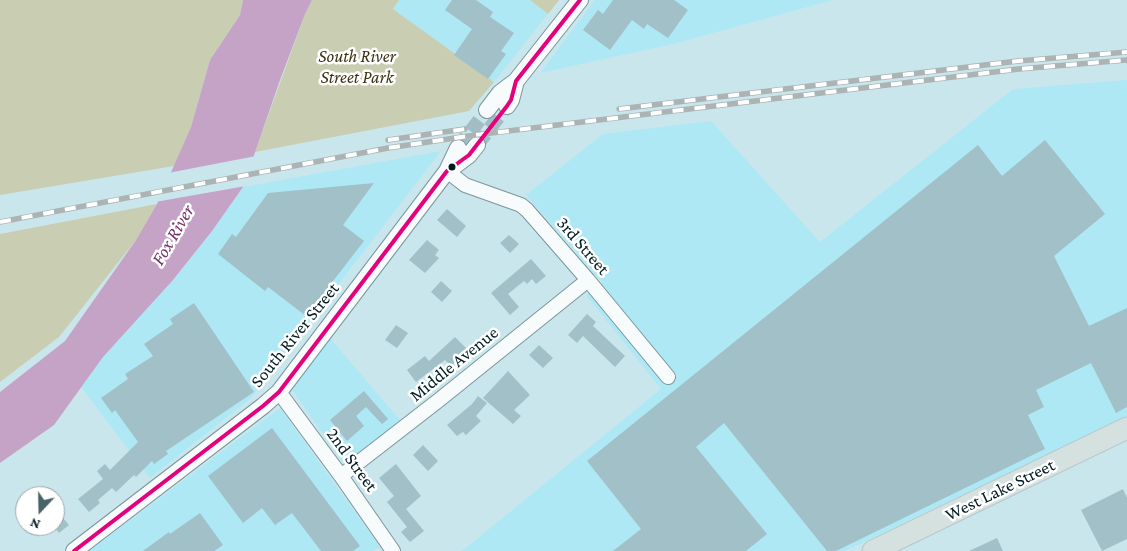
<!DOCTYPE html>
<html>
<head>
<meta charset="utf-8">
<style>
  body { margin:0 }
  #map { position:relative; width:1127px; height:551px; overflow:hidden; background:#cae6ed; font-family:"Crimson Pro",serif }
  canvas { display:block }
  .north { position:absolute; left:15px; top:486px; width:50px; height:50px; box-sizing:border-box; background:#fff; border:1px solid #99a4a7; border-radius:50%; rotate:201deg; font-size:14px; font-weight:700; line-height:20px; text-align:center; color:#001c22 }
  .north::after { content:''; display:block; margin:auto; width:18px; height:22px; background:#476369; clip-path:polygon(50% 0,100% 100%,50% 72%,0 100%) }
</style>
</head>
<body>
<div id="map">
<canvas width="1127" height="551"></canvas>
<div class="north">N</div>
</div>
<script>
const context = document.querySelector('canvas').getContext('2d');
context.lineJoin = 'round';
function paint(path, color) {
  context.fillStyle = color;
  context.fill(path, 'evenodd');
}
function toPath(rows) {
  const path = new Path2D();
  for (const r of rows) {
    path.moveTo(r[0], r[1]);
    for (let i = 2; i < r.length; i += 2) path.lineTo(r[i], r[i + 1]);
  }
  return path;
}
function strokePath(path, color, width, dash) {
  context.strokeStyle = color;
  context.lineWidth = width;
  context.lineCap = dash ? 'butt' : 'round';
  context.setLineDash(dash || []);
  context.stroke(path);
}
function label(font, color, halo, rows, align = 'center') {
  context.font = font + ' "Crimson Pro",serif';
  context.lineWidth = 5;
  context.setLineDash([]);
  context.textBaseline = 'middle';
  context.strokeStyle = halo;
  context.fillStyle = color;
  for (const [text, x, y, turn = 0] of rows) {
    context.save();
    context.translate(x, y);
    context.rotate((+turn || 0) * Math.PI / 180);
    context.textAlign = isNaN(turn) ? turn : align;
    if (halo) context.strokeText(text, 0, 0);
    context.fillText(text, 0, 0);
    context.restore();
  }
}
const built = toPath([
  [399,0,530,0,548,14,494,82,393,9],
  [595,0,833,0,673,44,540,73],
  [1127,80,1127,416,845,551,462,551,661,389,586,295,602,282,526,195,603,134,711,121,820,242,1013,89],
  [441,151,251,398,150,478,81,387,103,357,173,280,212,231,243,187],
  [329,337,400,420,344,464,292,390],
  [280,408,380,547,373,551,89,551]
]);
const green = toPath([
  [0,0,243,0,240,15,210,60,191,127,174,166,0,195],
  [312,0,399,0,393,9,494,82,469,111,255,152,305,14],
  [530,0,559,0,548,14],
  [157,204,136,240,59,337,0,382,0,234]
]);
const water = toPath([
  [243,0,312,0,305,14,280,80,243,187,212,231,173,280,103,357,54,425,0,463,0,392,65,341,136,240,157,204,191,127,210,60,240,15]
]);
const pier = toPath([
  [256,156,246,186,155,202,168,173]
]);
const building = toPath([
  [452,0,476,0,493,12,490,17,514,33,501,51,506,54,488,79,454,55,472,29,445,10],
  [613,0,674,0,688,10,668,38,647,24,644,29,632,20,610,50,583,30,598,10,603,14],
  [1045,140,1105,214,1054,256,1089,326,1127,308,1127,407,1116,413,1091,363,1036,390,1044,407,1028,415,1045,449,836,551,827,551,724,423,696,447,767,534,746,551,613,551,641,529,587,461,978,145,1002,176],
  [374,183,343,225,364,241,306,316,268,287,265,291,218,254,232,234,236,237,268,193],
  [447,209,466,226,457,237,437,220],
  [509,235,519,244,510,253,500,243],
  [427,240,439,250,435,255,439,258,425,273,409,260],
  [531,259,546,276,536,284,532,279,527,284,524,281,508,294,519,307,510,315,491,293],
  [441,281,452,291,442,302,431,292],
  [194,303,254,392,166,451,168,454,154,464,152,461,136,477,134,475,116,492,112,488,98,500,100,503,89,512,78,499,103,479,97,471,105,464,110,470,138,442,115,410,112,413,101,398,128,379,125,374,153,356,144,344,173,324,170,319],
  [587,314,596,322,593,326,625,356,615,367,583,336,577,343,568,335],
  [396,325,408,333,397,348,385,340],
  [455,337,468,350,451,366,445,360,416,382,407,370,425,356,429,361],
  [539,345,553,358,543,368,529,355],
  [508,371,530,395,514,410,521,416,513,424,483,398],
  [364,391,388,419,382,424,366,407,356,416,364,426,347,441,330,420],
  [478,396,487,403,476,416,481,421,466,435,463,432,457,436,447,425,472,404],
  [272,428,360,546,353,551,321,551,292,513,275,525,262,508,243,523,208,476],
  [423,445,438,461,428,471,413,455],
  [396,464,421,496,406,509,424,531,410,542,401,532,407,527,387,502,394,496,379,478],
  [1123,489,1127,498,1127,539,1102,551,1081,510],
  [55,509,69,525,59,533,55,528],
  [200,513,223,545,214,551,143,551,169,532,170,534],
  [997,538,1003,551,969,551]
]);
const minorTunnel = toPath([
  [477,145,507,106],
  [458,148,487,110]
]);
const minor = toPath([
  [447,171,465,185,521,205,527,210,588,280,668,377],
  [279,392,341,476,393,551],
  [341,476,439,400,588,280]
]);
const tertiary = toPath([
  [507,106,511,100,516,81],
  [487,110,500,93,516,81,580,0],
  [449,170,469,155,477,145],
  [74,551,263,406,279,392,447,171,458,148]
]);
const primary = toPath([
  [873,551,1127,428]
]);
const rail = toPath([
  [619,109,1018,61,1127,52],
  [388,140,465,129],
  [0,222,388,148,475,135,1019,69,1127,60]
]);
const bus1 = toPath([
  [74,551,263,406,279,392,447,171,469,155,507,106,511,100,516,81,580,0]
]);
const markers = [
  [452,167,4.5,"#001c22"]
];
const parkNames = [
  ["South River",357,56],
  ["Street Park",357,77]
];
const streetNames = [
  ["3rd Street",583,246,49],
  ["South River Street",295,335,-51],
  ["Middle Avenue",454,364,-39],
  ["2nd Street",352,460,54],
  ["West Lake Street",1000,490,-26]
];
const waterNames = [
  ["Fox River",173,235,-60]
];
paint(built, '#aee8f5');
paint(green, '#c9cdb1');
paint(water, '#c4a3c6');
paint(pier, '#cae6ed');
paint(building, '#a1c0c7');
strokePath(minorTunnel, '#a2bec4', 14, [14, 7]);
strokePath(minor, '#7a969c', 16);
strokePath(tertiary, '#7a969c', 18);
strokePath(primary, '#b4c4c8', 23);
strokePath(minor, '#f7fbfc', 14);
strokePath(tertiary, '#f7fbfc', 16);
strokePath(primary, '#d4e1de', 21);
strokePath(rail, '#abb3b4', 5.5);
strokePath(rail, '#fff', 4, [11]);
strokePath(bus1, '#e5007d', 4);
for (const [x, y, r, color] of markers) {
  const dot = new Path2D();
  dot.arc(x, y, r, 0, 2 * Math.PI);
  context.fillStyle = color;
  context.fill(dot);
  strokePath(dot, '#fff', 2);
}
label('italic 18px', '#3c3312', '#fff', parkNames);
label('18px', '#001c22', '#fff', streetNames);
label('italic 19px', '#762f6b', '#fff', waterNames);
</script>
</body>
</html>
